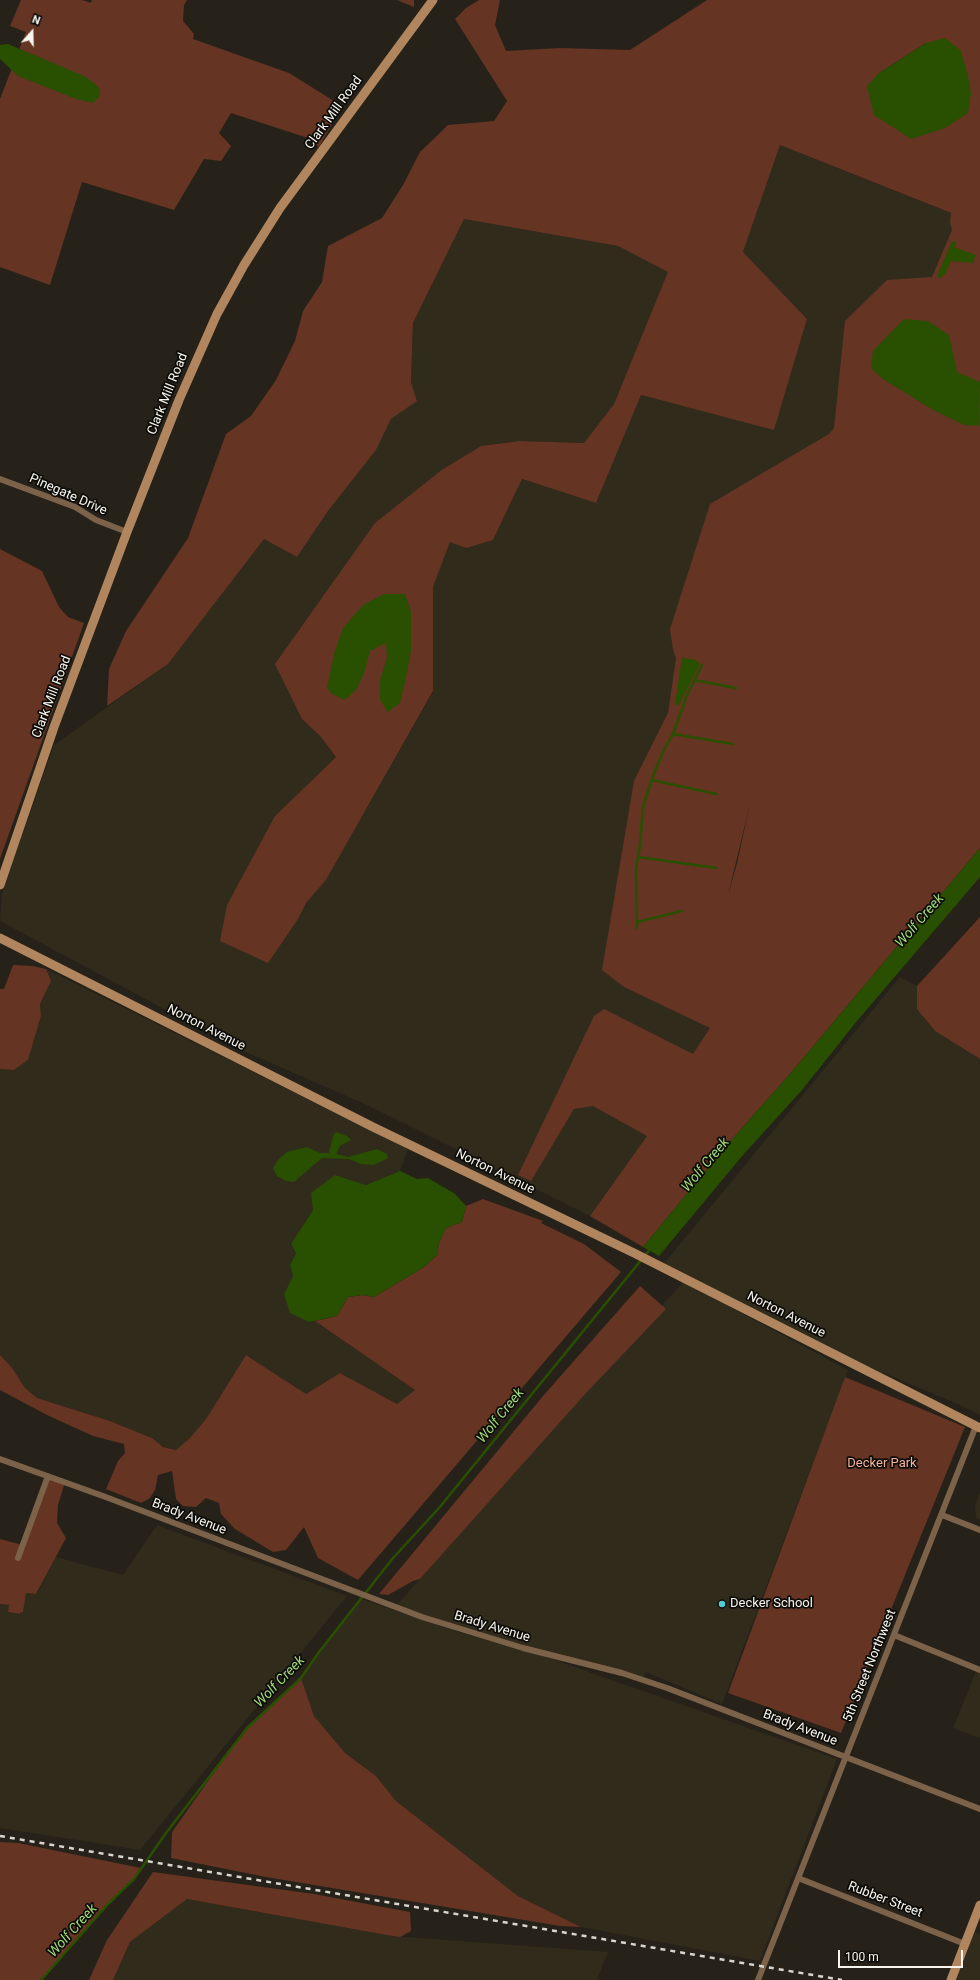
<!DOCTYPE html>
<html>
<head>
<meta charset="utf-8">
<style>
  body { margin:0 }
  #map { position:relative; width:980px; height:1980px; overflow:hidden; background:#262219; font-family:Roboto,sans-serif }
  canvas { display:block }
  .north { position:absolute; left:12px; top:12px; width:40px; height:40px; -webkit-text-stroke:3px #0d0c08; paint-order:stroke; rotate:20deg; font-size:11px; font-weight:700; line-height:16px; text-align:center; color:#f7f5ee }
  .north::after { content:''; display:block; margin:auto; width:14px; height:18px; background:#f7f5ee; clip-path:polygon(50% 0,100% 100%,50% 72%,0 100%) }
  .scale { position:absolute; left:838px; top:1950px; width:125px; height:18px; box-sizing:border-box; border:2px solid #f7f5ee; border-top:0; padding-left:5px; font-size:12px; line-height:14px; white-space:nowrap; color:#f7f5ee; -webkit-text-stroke:3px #0d0c08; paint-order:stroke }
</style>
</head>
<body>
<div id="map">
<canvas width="980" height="1980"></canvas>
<div class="north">N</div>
<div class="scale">100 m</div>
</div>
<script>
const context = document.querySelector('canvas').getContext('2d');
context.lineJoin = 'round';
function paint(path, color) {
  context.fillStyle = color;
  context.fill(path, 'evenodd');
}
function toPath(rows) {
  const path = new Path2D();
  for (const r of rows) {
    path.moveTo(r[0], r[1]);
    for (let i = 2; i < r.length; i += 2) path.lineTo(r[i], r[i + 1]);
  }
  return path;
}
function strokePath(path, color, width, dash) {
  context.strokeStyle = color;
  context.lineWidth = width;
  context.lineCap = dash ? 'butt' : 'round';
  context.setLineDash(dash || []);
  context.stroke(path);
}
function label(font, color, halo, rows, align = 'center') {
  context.font = font + ' Roboto,sans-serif';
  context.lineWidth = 3.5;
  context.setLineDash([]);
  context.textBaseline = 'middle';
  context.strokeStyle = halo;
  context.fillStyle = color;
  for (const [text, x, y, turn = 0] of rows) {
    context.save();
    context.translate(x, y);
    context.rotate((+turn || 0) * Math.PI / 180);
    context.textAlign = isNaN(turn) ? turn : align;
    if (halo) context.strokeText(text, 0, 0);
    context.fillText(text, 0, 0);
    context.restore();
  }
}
const built = toPath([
  [780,145,975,223,764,746,722,920,735,1024,694,1071,590,1216,367,1105,239,1049,0,921,2,893,54,745,168,664,264,538,297,557,328,511,376,450,391,418,417,401,411,382,413,323,464,219,618,246,669,272,614,404,584,443,520,441,481,446,443,469,302,719,321,737,336,757,275,816,298,919,306,903,326,880,433,692,433,587,450,542,493,540,522,479,596,503,640,395,774,429,807,319,743,252],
  [46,969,408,1149,400,1171,366,1185,335,1175,291,1244,296,1253,290,1265,293,1276,284,1294,308,1322,315,1321,416,1391,397,1404,340,1373,306,1394,246,1355,206,1419,189,1439,177,1450,163,1447,152,1438,110,1421,37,1398,25,1388,13,1369,0,1355,0,1069,14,1070,28,1060,41,1016,40,1004,51,981],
  [900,977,917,986,917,1009,935,1031,980,1059,980,1415,953,1402,814,1344,661,1267],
  [683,1282,848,1370,722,1704,646,1672,641,1680,523,1648,395,1607],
  [980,1493,980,1520,976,1518,975,1505],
  [157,1525,347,1596,140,1850,0,1828,0,1604,10,1605,8,1612,20,1614,26,1593,37,1594,56,1557,123,1575],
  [361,1599,458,1632,549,1658,837,1759,760,1961,581,1927,518,1896,396,1801,376,1776,345,1753,314,1716,301,1678,319,1652],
  [977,1669,980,1670,980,1738,953,1728],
  [187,1899,392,1936,608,1952,597,1980,113,1980,130,1942],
  [970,1930,980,1934,980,1980,951,1980]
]);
const green = toPath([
  [21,0,82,0,91,3,92,0,187,0,184,5,183,21,194,34,193,39,289,73,342,106,319,147,308,138,231,113,219,133,231,146,221,161,204,159,174,210,82,182,50,285,0,267,0,99,26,32,10,26],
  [397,0,414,0,414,7],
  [479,0,500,0,495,25,506,51,559,48,630,50,707,0,980,0,980,848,789,1075,727,1145,643,1247,590,1216,647,1136,593,1106,574,1109,531,1181,518,1175,594,1016,604,1009,693,1054,710,1028,624,987,602,970,634,781,668,713,676,658,673,650,670,629,710,504,829,434,834,428,845,321,887,280,932,277,952,230,950,222,951,213,780,145,743,252,807,319,774,430,641,395,596,503,522,479,493,540,466,548,450,542,433,587,433,691,326,880,306,903,298,919,268,963,220,941,227,905,275,816,336,757,321,737,302,719,275,664,375,523,443,469,481,446,520,441,584,443,614,404,668,272,618,246,464,219,413,323,411,382,417,401,391,419,376,450,328,511,297,557,264,539,168,664,107,706,109,669,126,631,188,538,226,434,251,416,276,380,295,341,303,311,322,282,328,246,382,218,403,185,420,152,448,125,494,121,507,101,455,19,466,8],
  [926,43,911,139,879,73],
  [750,804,737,863,729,892,729,891],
  [0,549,42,571,59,607,68,617,84,623,0,859],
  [980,917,980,1059,935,1031,917,1009,917,986],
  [13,965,33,966,46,969,51,981,40,1004,41,1016,28,1060,14,1070,0,1069,0,989,4,989],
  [483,1199,543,1221,541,1223,584,1244,621,1272,358,1580,318,1558,304,1527,286,1550,273,1552,235,1529,221,1514,219,1503,206,1498,196,1507,183,1506,176,1499,172,1471,158,1475,155,1490,150,1498,141,1503,106,1489,118,1461,125,1453,124,1444,93,1436,47,1415,0,1390,0,1355,13,1369,25,1388,37,1398,110,1421,152,1438,163,1447,176,1450,189,1439,206,1419,246,1355,306,1394,340,1373,397,1404,415,1390,315,1321,337,1316,348,1297,362,1295,374,1297,424,1267,437,1255,439,1243,446,1228,462,1222,466,1206],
  [640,1286,666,1309,586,1393,420,1579,413,1581,388,1595,379,1594,543,1396],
  [845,1377,965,1427,841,1733,728,1693],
  [48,1476,65,1482,58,1505,57,1523,66,1538,36,1594,26,1593,23,1612,21,1612,20,1614,8,1612,9,1605,0,1604,0,1539,23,1545],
  [301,1678,314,1716,345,1753,376,1776,396,1801,518,1896,581,1927,560,1926,266,1877,171,1858,172,1832,229,1751,247,1728],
  [0,1842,18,1843,141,1868,134,1879,108,1904,41,1980,0,1980],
  [153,1872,314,1894,410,1912,411,1931,400,1937,392,1936,187,1899,130,1942,113,1980,89,1980,107,1940]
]);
const water = toPath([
  [945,38,961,51,968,76,971,94,968,113,945,128,911,139,874,115,867,86,879,73,926,43],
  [8,44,84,76,94,83,100,90,99,97,93,103,76,99,18,76,0,59,0,45],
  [952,241,956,242,956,248,976,255,973,263,951,261,946,272,942,277,939,278,937,276],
  [904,319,928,321,949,335,957,372,980,382,979,426,964,425,933,410,883,379,871,368,873,351],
  [384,594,405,594,411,612,411,651,405,682,400,703,388,712,380,700,380,680,387,658,386,643,370,651,364,673,356,690,345,700,332,694,327,688,334,654,343,628,363,605],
  [682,658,696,660,700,664,679,705,675,704],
  [980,848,980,877,857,1021,802,1090,743,1155,659,1256,643,1247,727,1145,789,1075],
  [336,1132,347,1136,351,1140,340,1146,336,1154,348,1157,377,1149,387,1154,388,1158,374,1165,361,1164,349,1159,322,1158,294,1182,286,1181,277,1176,273,1168,279,1159,287,1152,307,1147,320,1153,329,1153,333,1136],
  [400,1171,417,1179,428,1178,455,1194,466,1206,462,1222,446,1228,439,1243,437,1255,424,1267,374,1297,362,1295,348,1297,337,1316,309,1322,290,1313,284,1294,293,1276,290,1265,296,1253,291,1244,313,1210,311,1193,335,1175,366,1185]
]);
const stream = toPath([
  [694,680,736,688],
  [673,734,733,744],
  [652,780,716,794],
  [638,857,717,868],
  [637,922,682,911],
  [637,928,636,869,640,845,643,807,654,773,665,748,673,734,688,693,702,665],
  [41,1980,108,1904,134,1879,166,1833,247,1728,301,1678,319,1652,393,1558,439,1508,651,1248]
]);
const street = toPath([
  [0,479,75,507,96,520,127,532],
  [0,1459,103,1496,422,1617,523,1648,622,1673,667,1688,980,1809],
  [942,1515,980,1530],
  [18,1558,48,1476],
  [894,1635,980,1670],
  [798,1878,965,1944],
  [758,1980,976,1426]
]);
const secondary = toPath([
  [0,885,54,727,127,532,179,400,217,314,244,265,280,208,433,0],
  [0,938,373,1127,634,1253,980,1428],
  [951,1980,980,1905]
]);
const rail = toPath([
  [0,1836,842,1980]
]);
const markers = [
  [722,1604,4,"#52cbd7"]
];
const streetNames = [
  ["Clark Mill Road",334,113,-54],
  ["Clark Mill Road",168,394,-68],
  ["Pinegate Drive",68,495,24],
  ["Clark Mill Road",52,697,-69],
  ["Norton Avenue",206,1028,27],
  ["Norton Avenue",495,1172,26],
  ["Norton Avenue",786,1315,27],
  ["Brady Avenue",189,1517,21],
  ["Brady Avenue",492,1627,17],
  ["5th Street Northwest",870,1666,-68],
  ["Brady Avenue",800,1728,21],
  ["Rubber Street",885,1900,21]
];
const parkNames = [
  ["Decker Park",882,1464]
];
const poiNames = [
  ["Decker School",730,1604]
];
const waterNames = [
  ["Wolf Creek",920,921,-49],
  ["Wolf Creek",706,1165,-50],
  ["Wolf Creek",501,1416,-51],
  ["Wolf Creek",280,1682,-46],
  ["Wolf Creek",73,1931,-48]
];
paint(built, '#312b1c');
paint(green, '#653422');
paint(water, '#294f00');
strokePath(stream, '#294f00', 2.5);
strokePath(street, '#7d624a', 6);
strokePath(secondary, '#b1865f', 9);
strokePath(rail, '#d7d5ce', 2.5, [5, 5]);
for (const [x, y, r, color] of markers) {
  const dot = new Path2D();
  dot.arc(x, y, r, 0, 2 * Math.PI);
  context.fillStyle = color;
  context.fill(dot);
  strokePath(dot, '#0d0c08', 1.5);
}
label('13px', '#f7f5ee', '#0d0c08', streetNames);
label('13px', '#f4b29b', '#0d0c08', parkNames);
label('13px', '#f7f5ee', '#0d0c08', poiNames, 'left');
label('italic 14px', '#a1da7a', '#0d0c08', waterNames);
</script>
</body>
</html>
